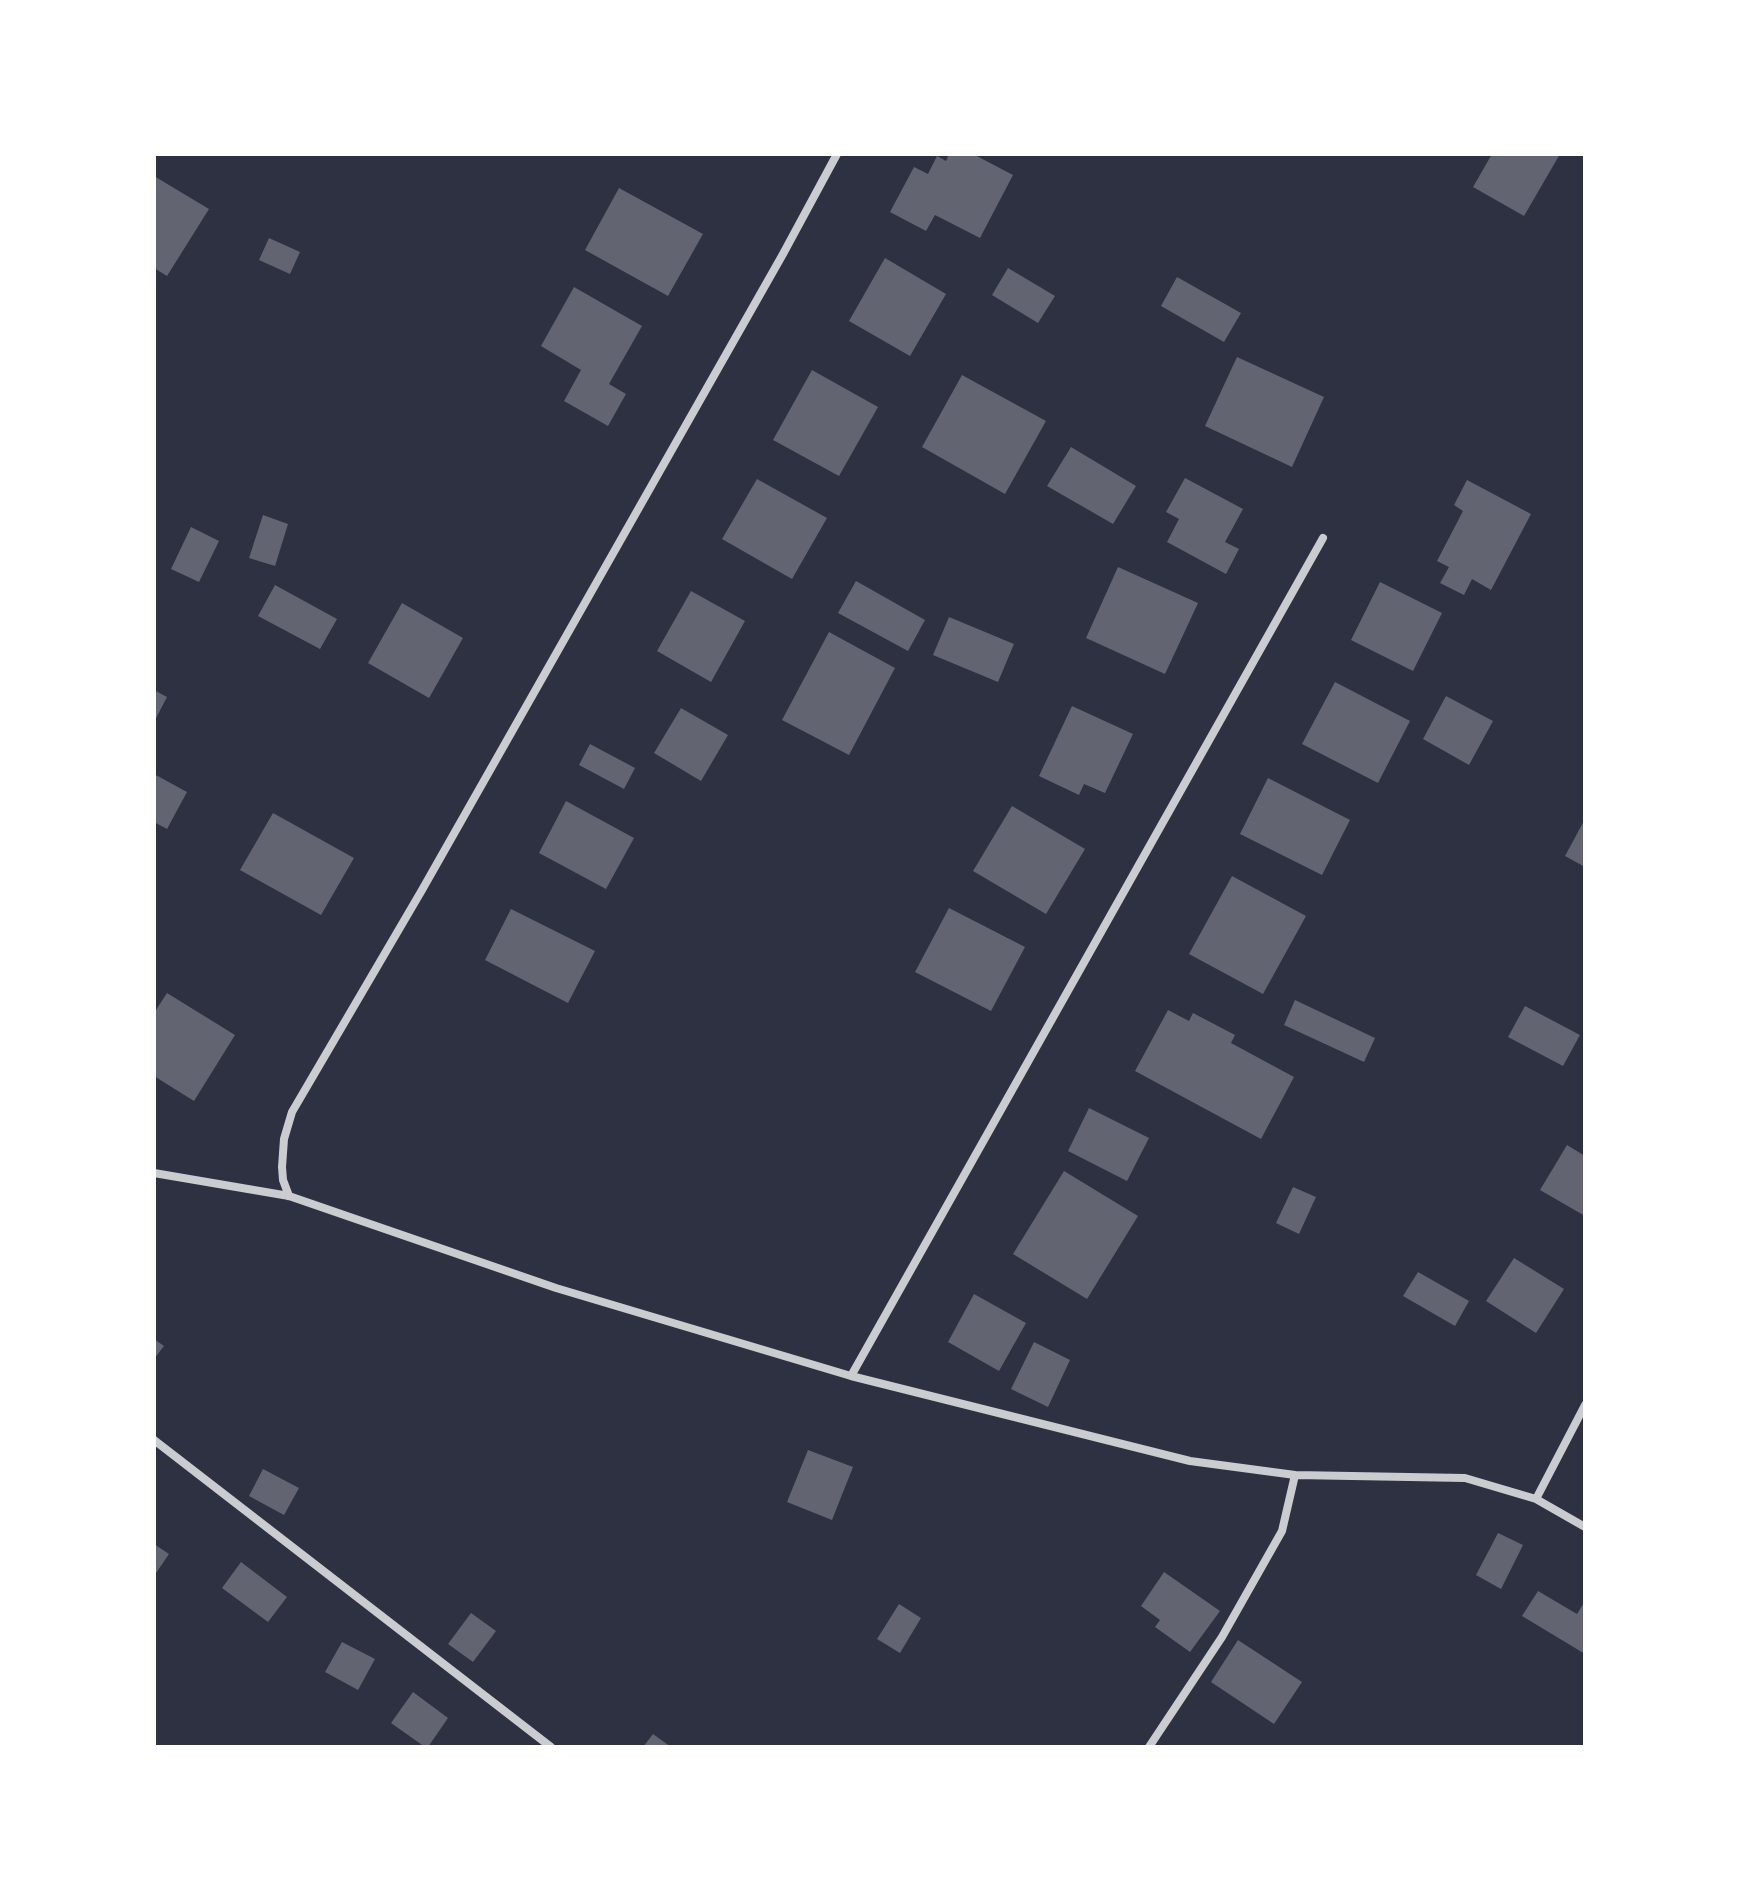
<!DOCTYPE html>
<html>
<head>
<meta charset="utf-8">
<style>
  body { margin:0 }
  #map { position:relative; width:1739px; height:1901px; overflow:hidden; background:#2d3142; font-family:"Noto Sans",sans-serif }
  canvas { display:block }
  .frame { position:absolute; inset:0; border:156px solid #fff; pointer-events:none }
</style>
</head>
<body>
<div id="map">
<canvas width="1739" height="1901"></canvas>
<div class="frame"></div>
</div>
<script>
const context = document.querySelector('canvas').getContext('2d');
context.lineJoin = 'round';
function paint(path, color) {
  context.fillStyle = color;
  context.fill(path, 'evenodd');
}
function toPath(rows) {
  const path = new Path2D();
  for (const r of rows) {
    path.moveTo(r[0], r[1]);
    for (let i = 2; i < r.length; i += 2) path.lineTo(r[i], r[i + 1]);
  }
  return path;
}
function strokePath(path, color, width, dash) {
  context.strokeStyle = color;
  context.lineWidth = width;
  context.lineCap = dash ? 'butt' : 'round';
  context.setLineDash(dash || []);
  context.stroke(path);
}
const building = toPath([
  [949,154,973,154,1013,175,980,238,935,215,926,231,890,212,914,167,928,174,937,156,946,161],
  [1492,154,1560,154,1524,216,1473,187],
  [154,176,209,209,167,276,154,268],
  [619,188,703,234,668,296,585,250],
  [269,238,300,252,290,274,259,260],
  [885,258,946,294,910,356,849,321],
  [1008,268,1055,296,1038,323,992,295],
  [1177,277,1241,313,1224,342,1161,306],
  [574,287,642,326,609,384,626,394,608,426,564,401,581,370,541,346],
  [1237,357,1324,397,1292,467,1205,426],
  [812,370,878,407,839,476,773,440],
  [962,375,1046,421,1005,494,922,447],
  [1071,447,1136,486,1113,524,1047,486],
  [1185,478,1243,509,1225,542,1239,549,1226,574,1167,542,1179,519,1166,512],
  [757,479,827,518,792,579,722,539],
  [1467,480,1531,514,1491,590,1472,579,1464,595,1440,583,1449,567,1437,561,1463,511,1454,505],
  [263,515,288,524,275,566,249,558],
  [191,527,219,541,199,582,171,569],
  [1118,567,1198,603,1165,674,1086,638],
  [856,581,925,620,908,651,838,613],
  [1380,582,1442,613,1413,671,1351,640],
  [275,585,337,619,320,649,258,616],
  [691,591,745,621,711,682,657,651],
  [402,603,463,638,429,698,368,663],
  [949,617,1014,644,998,682,933,655],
  [829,632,895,668,849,755,782,720],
  [1335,682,1410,721,1378,783,1302,744],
  [154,690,167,697,154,722],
  [1446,696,1493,721,1469,765,1423,739],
  [1072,706,1133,734,1105,793,1084,784,1079,795,1039,776],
  [681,708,728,735,701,781,654,753],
  [590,744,635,768,624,789,579,765],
  [154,774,187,792,167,829,154,822],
  [1268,778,1350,820,1322,875,1240,834],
  [566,801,634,838,606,889,539,853],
  [1012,806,1085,849,1046,914,973,871],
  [273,813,354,858,321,915,240,870],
  [1585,819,1585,867,1565,856],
  [1232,876,1306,916,1263,994,1189,954],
  [949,908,1025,947,991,1011,915,972],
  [511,909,595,951,568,1003,485,960],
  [167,993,235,1035,194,1101,154,1076,154,1013],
  [1295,1000,1375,1038,1364,1062,1284,1025],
  [1525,1006,1580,1035,1563,1066,1508,1037],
  [1168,1010,1189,1021,1193,1013,1235,1035,1231,1043,1294,1077,1261,1139,1135,1071],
  [1089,1108,1149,1138,1127,1181,1068,1151],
  [1567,1145,1585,1156,1585,1216,1540,1190],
  [1064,1171,1138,1216,1087,1299,1013,1254],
  [1293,1187,1316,1197,1299,1234,1276,1223],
  [1514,1258,1564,1289,1536,1333,1486,1301],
  [1418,1272,1469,1301,1455,1326,1403,1296],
  [974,1294,1026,1323,999,1371,948,1342],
  [154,1339,164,1346,154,1359],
  [1034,1342,1070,1360,1048,1407,1011,1389],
  [808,1450,853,1467,832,1520,787,1502],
  [263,1469,299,1488,284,1515,249,1496],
  [1498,1533,1523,1545,1501,1589,1476,1575],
  [154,1544,169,1554,154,1576],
  [241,1562,287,1597,268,1622,222,1588],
  [1164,1572,1220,1611,1190,1652,1155,1627,1160,1620,1141,1606],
  [1538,1591,1577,1614,1585,1601,1585,1654,1522,1616],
  [899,1604,921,1618,900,1653,877,1639],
  [471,1613,496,1631,473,1662,448,1644],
  [1238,1640,1302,1682,1274,1724,1211,1682],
  [342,1642,375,1659,358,1690,325,1672],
  [413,1692,448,1718,428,1747,425,1747,391,1723],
  [653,1734,671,1747,643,1747]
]);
const minor = toPath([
  [154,1173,289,1196,556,1288,851,1376,1190,1461,1295,1475,1465,1478,1536,1499,1585,1527],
  [289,1196,283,1180,282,1167,284,1139,292,1112,422,890,783,254,837,154],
  [851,1376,1323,538],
  [154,1440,551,1747],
  [1536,1499,1585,1405],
  [1149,1747,1222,1637,1282,1531,1295,1475]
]);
paint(building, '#626471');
strokePath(minor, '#caccd0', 8);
</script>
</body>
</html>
